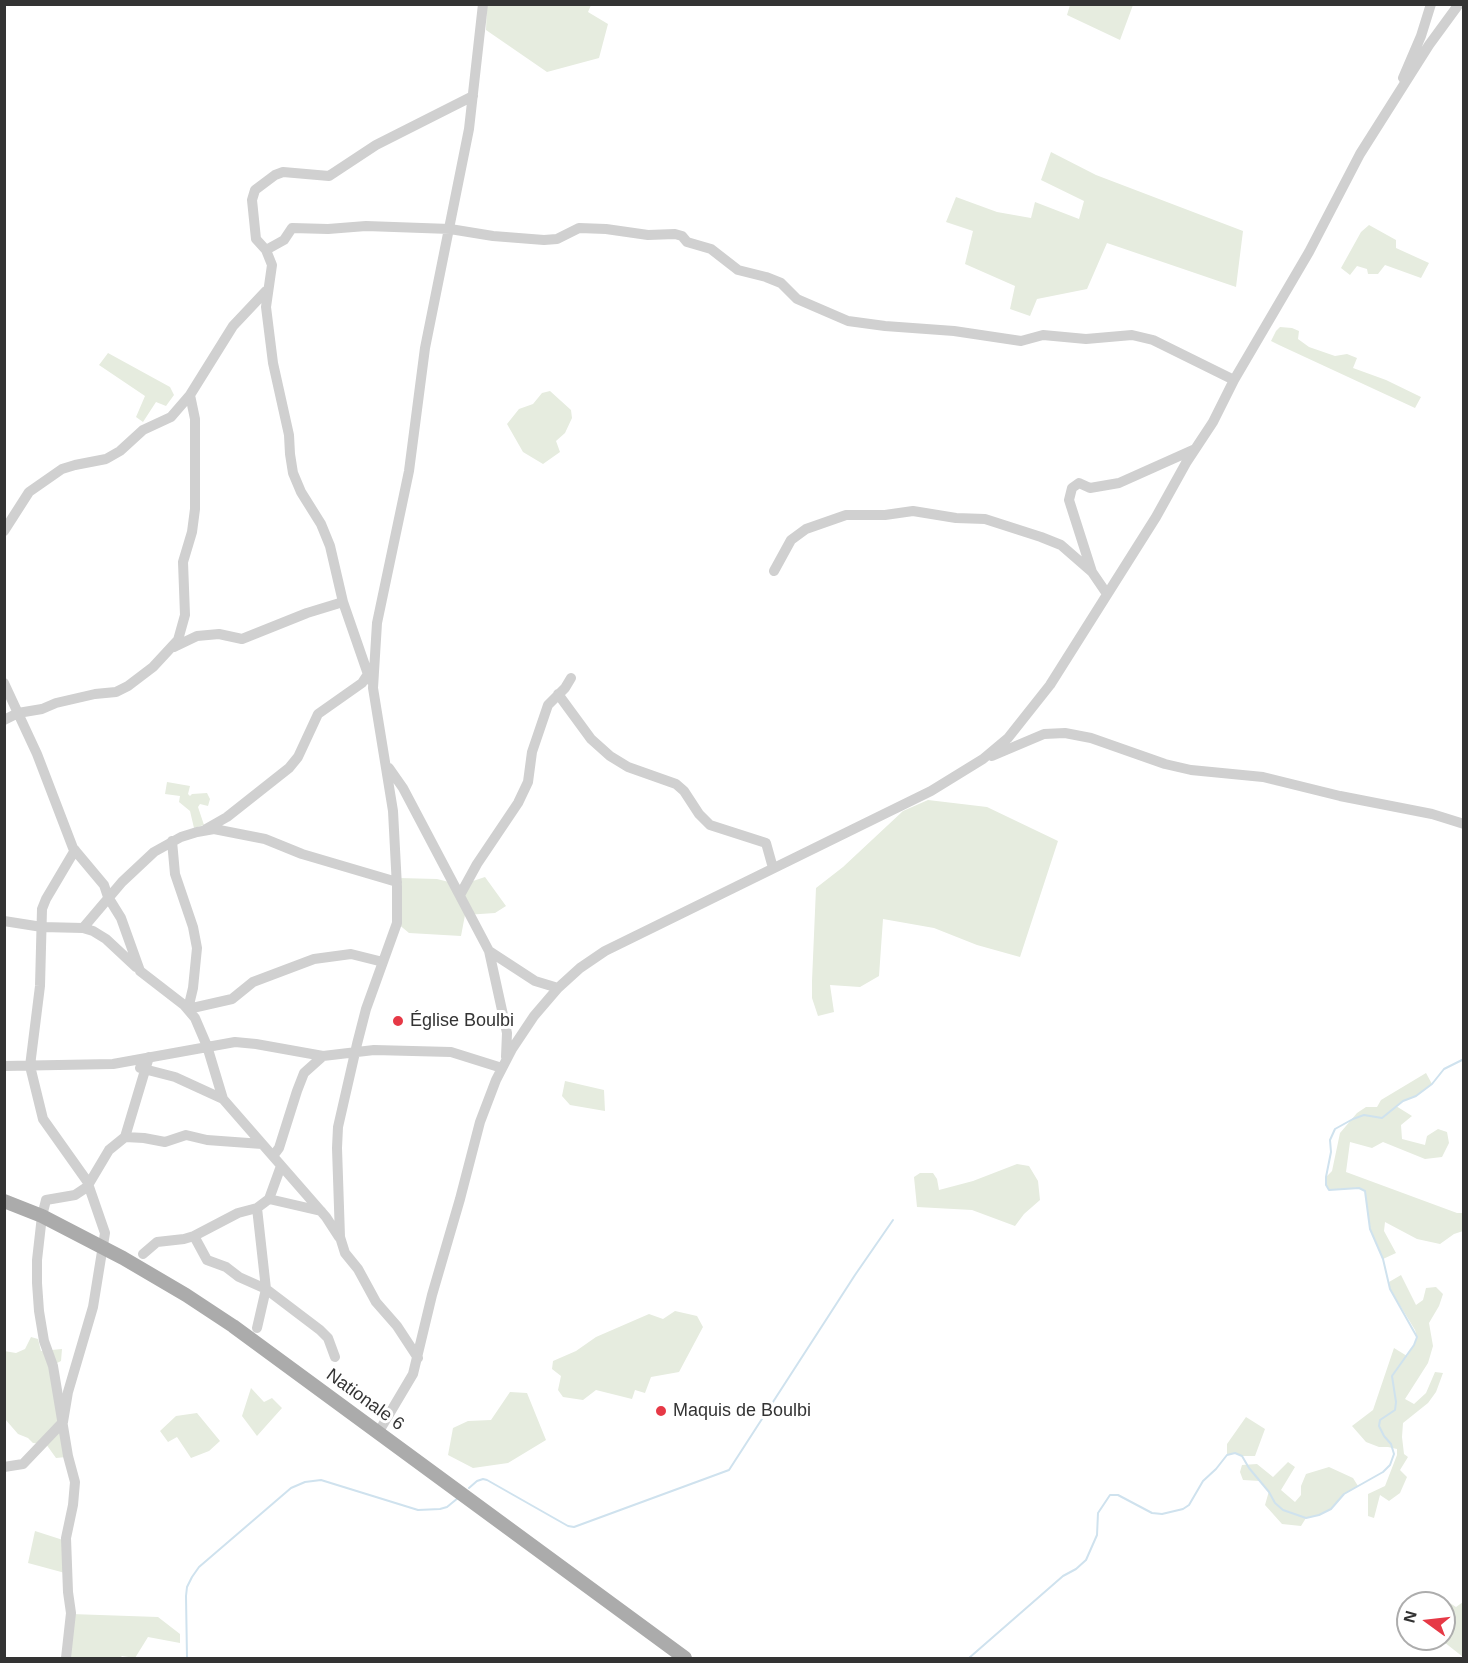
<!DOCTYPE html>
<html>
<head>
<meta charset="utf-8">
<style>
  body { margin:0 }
  #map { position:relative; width:1468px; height:1663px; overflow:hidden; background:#fff; font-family:Arial,sans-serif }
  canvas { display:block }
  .frame { position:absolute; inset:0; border:6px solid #333; pointer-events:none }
  .north { position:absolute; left:1396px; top:1591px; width:60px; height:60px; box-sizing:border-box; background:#fff; border:2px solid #adadad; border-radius:50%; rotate:285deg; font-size:16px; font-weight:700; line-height:24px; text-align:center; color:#333 }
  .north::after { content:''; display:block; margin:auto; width:21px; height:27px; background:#e63946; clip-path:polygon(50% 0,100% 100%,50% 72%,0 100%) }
</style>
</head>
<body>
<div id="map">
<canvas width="1468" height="1663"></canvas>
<div class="frame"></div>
<div class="north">N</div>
</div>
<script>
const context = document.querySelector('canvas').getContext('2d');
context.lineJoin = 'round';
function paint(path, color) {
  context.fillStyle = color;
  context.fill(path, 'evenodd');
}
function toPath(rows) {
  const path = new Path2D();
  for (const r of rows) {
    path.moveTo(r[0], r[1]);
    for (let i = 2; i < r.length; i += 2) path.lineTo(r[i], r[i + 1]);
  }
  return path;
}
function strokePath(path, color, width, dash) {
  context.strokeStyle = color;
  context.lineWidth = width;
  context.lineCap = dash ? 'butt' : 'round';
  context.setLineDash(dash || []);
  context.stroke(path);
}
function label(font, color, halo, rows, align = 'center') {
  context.font = font + ' Arial,sans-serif';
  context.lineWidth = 6;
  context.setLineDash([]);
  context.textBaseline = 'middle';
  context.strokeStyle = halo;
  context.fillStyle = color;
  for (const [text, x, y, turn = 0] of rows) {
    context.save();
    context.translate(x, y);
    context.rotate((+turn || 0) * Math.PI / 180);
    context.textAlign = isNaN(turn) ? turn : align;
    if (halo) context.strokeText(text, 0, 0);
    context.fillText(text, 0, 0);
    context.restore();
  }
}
const green = toPath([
  [487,4,591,5,588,12,608,24,599,58,547,72,486,30],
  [1070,5,1070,4,1133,5,1120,40,1067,15],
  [1051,152,1096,175,1243,231,1236,287,1107,243,1087,289,1037,299,1030,316,1010,309,1015,286,965,264,973,231,946,222,956,197,997,212,1031,218,1035,202,1079,219,1084,201,1041,180],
  [1369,225,1396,240,1396,248,1429,263,1421,278,1385,265,1378,274,1368,274,1367,269,1357,266,1350,275,1341,268,1361,232],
  [1280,327,1292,328,1299,331,1298,339,1309,347,1335,356,1347,354,1357,358,1353,368,1386,380,1421,397,1415,408,1279,345,1271,341,1276,331],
  [108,353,170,387,174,395,166,406,156,402,143,422,136,417,145,396,99,365],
  [550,391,571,410,572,418,565,433,556,441,560,452,543,464,523,452,507,424,519,409,533,404,542,393],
  [167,782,190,786,188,794,190,796,192,794,207,793,210,799,208,806,200,804,198,807,204,825,194,828,190,811,179,802,180,796,165,794],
  [928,800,987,807,1058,841,1020,957,977,945,934,928,883,919,879,976,860,987,830,985,834,1012,818,1016,812,998,812,981,816,888,843,867,903,811],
  [485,877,506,906,495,913,465,915,461,936,409,933,397,923,398,878,437,879,461,885],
  [1426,1073,1432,1084,1416,1096,1403,1101,1396,1106,1412,1116,1401,1125,1402,1139,1425,1145,1427,1136,1438,1129,1447,1132,1449,1143,1442,1157,1425,1159,1383,1142,1372,1148,1350,1142,1346,1172,1457,1213,1463,1213,1463,1231,1454,1234,1440,1244,1417,1239,1385,1222,1384,1231,1396,1253,1383,1259,1370,1229,1365,1191,1358,1188,1329,1190,1326,1185,1326,1177,1332,1171,1340,1133,1357,1113,1366,1107,1377,1107,1381,1100],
  [565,1081,604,1090,605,1111,570,1105,562,1096],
  [1017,1164,1029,1166,1038,1181,1040,1200,1024,1214,1015,1226,972,1210,917,1207,914,1177,920,1173,933,1173,937,1179,939,1190,973,1181],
  [1401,1275,1416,1305,1423,1300,1426,1288,1436,1287,1443,1294,1439,1306,1429,1323,1433,1346,1428,1363,1405,1399,1414,1404,1426,1393,1435,1372,1443,1373,1436,1392,1428,1403,1403,1423,1402,1437,1404,1454,1408,1457,1400,1470,1407,1477,1400,1493,1389,1501,1380,1495,1374,1518,1368,1516,1368,1494,1385,1486,1397,1455,1397,1449,1388,1447,1379,1447,1366,1442,1352,1426,1373,1410,1394,1348,1407,1356,1414,1345,1417,1337,1415,1330,1390,1289,1389,1282],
  [675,1311,697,1316,703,1327,679,1372,651,1377,645,1393,635,1390,632,1399,596,1390,583,1400,563,1397,558,1390,561,1376,552,1369,553,1361,576,1351,596,1337,649,1314,663,1319],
  [31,1337,38,1339,41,1351,62,1349,61,1361,55,1364,66,1457,56,1458,46,1444,33,1443,28,1438,18,1434,5,1419,4,1351,16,1353,25,1349],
  [251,1388,264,1402,272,1398,282,1408,257,1436,242,1416],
  [510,1392,527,1393,546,1440,508,1463,473,1468,448,1455,453,1428,468,1421,491,1420],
  [197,1413,220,1441,209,1451,191,1458,177,1437,168,1442,160,1431,176,1416],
  [1246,1417,1265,1429,1255,1456,1242,1456,1235,1453,1227,1455,1227,1444],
  [1288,1462,1295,1467,1281,1490,1295,1502,1301,1495,1301,1486,1306,1474,1329,1467,1353,1478,1358,1486,1344,1494,1331,1509,1319,1515,1306,1518,1301,1526,1282,1524,1265,1505,1269,1491,1260,1481,1243,1480,1240,1472,1242,1465,1257,1464,1273,1477],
  [35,1531,63,1540,65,1573,28,1563],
  [1441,1597,1456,1607,1463,1602,1463,1657,1444,1642,1421,1641,1422,1639,1444,1639,1444,1603,1437,1603],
  [71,1614,158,1617,180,1634,180,1643,148,1637,135,1658,122,1656,120,1658,69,1658]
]);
const stream = toPath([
  [469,1488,477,1481,483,1479,487,1480,568,1526,574,1527,729,1470,855,1275,893,1220],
  [187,1658,186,1596,187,1587,192,1577,199,1567,291,1488,305,1482,321,1480,418,1510,440,1509,447,1507,458,1498],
  [969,1658,1063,1576,1076,1569,1086,1560,1097,1535,1098,1513,1110,1495,1118,1495,1152,1513,1162,1514,1183,1509,1189,1505,1203,1481,1216,1469,1227,1455,1235,1453,1242,1456,1249,1468,1269,1492,1275,1503,1283,1510,1306,1518,1319,1515,1331,1509,1344,1494,1383,1472,1390,1465,1394,1454,1391,1444,1384,1436,1379,1426,1380,1420,1395,1410,1396,1402,1392,1376,1414,1345,1417,1337,1390,1289,1383,1259,1370,1229,1365,1191,1359,1188,1329,1190,1326,1185,1326,1177,1331,1152,1330,1140,1335,1129,1353,1119,1364,1115,1382,1118,1403,1101,1416,1096,1432,1084,1444,1069,1464,1059]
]);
const minor = toPath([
  [1403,78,1421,36,1431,4],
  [266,250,284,240,292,228,328,229,366,226,450,229,493,236,544,240,557,239,579,228,606,229,648,235,675,234,682,236,687,242,711,249,738,270,766,277,781,283,797,299,848,321,885,326,954,331,1021,341,1043,335,1086,339,1132,335,1153,340,1234,380],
  [4,531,29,492,62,469,75,465,106,459,120,451,143,430,171,417,190,395],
  [774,571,791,540,806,529,846,515,885,515,913,511,956,518,985,519,1041,537,1061,545,1092,572,1107,594],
  [1092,572,1069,500,1072,488,1079,483,1090,488,1119,483,1195,449],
  [174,647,197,636,219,634,242,639,307,613,343,602],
  [370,680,343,602,330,546,321,524,301,492,293,473,290,454,289,435,273,363,266,307,272,265,266,250,256,239,252,200,255,190,275,175,283,172,329,176,376,145,473,96],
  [4,683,37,754,73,848,104,885,108,897,121,918,140,971,184,1005,195,1018,207,1046,223,1099,326,1217,339,1237],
  [558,694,591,739,610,756,628,767,676,784,684,791,699,814,710,825,766,843,773,868],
  [4,720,18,713,42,709,56,703,95,694,116,692,128,686,153,667,178,640,185,615,183,562,192,532,195,509,195,419,190,395,233,326,266,291],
  [992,756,1044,734,1065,733,1091,738,1165,764,1191,770,1263,777,1340,796,1432,814,1464,824],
  [389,768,403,788,489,951,507,1033,506,1057],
  [206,829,227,817,289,768,298,757,318,714,362,683,370,671],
  [172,841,175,874,193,927,197,948,193,988,188,1009,232,999,253,982,314,959,351,954,383,962],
  [460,895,477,864,518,803,528,782,532,752,548,705,565,688,571,678],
  [4,921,42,927,83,928,93,931,106,939,136,967],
  [83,928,122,882,154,852,181,837,197,832,214,829,265,839,302,854,397,882],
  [489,951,535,981,558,988],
  [4,1066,113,1064,235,1042,256,1044,323,1056,374,1050,451,1052,502,1068],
  [140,1068,175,1077,223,1099],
  [125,1137,144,1138,165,1142,186,1135,207,1140,262,1144],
  [273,1156,279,1148,297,1091,304,1073,323,1056],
  [269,1199,281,1166],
  [257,1208,266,1289,257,1328],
  [194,1236,207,1260,226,1267,239,1277,266,1289,320,1330,328,1338,335,1357],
  [143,1254,157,1242,184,1239,194,1236,238,1213,257,1208,269,1199,321,1211],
  [418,1358,397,1326,376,1302,358,1269,345,1253,340,1237,337,1148,338,1127,357,1044,366,1009,397,923,397,887,393,811,373,688,377,623,409,471,425,348,469,129,483,4],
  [378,1433,413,1374,432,1295,460,1199,480,1122,496,1080,512,1049,534,1016,558,988,580,968,605,951,931,791,983,759,1008,738,1050,685,1156,517,1186,463,1213,422,1234,380,1309,252,1360,154,1429,45,1459,4],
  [4,1467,23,1464,63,1422,68,1392,93,1307,105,1233,87,1181,43,1119,30,1066,40,986,42,909,46,899,75,850],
  [66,1658,71,1613,68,1592,66,1538,73,1505,75,1482,68,1456,53,1366,44,1341,39,1311,37,1283,37,1260,42,1216,46,1200,75,1195,87,1187,109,1150,125,1137,149,1057]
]);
const major = toPath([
  [4,1201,42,1216,123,1258,186,1295,233,1326,685,1658]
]);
const markers = [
  [398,1021,6,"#e63946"],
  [661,1411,6,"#e63946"]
];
const poiNames = [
  ["Église Boulbi",410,1021],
  ["Maquis de Boulbi",673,1411]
];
const streetNames = [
  ["Nationale 6",365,1400,36]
];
paint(green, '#e6ecdf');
strokePath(stream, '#cfe2ee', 2);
strokePath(minor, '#d0d0d0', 10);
strokePath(major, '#ababab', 14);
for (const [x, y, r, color] of markers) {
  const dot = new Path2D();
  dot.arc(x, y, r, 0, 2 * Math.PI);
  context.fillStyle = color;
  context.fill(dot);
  strokePath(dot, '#fff', 2);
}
label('18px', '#333', '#fff', poiNames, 'left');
label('18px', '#333', '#fff', streetNames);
</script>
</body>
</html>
